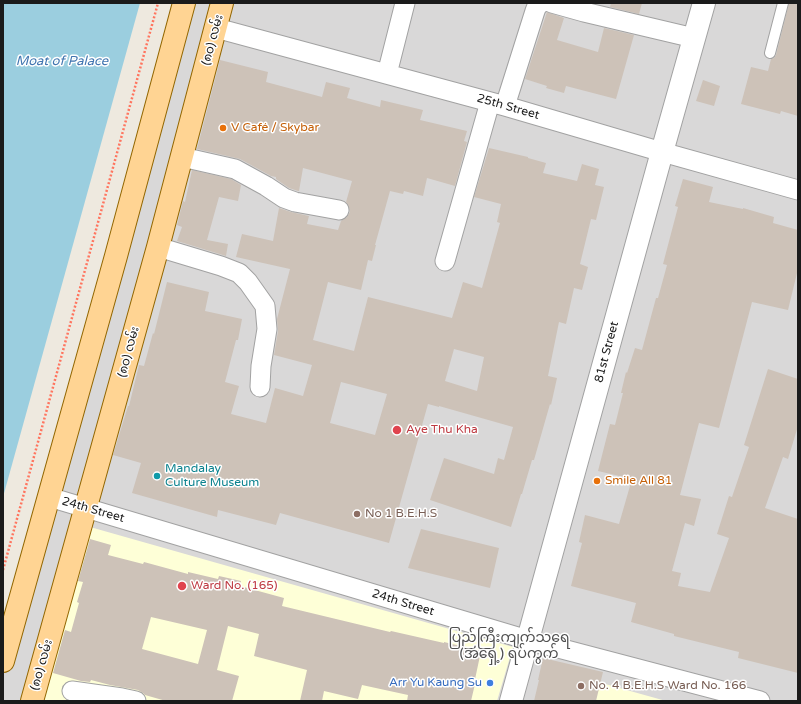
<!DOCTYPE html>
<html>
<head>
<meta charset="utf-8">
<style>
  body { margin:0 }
  #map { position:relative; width:801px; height:704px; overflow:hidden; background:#eee9df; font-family:"Varela Round",sans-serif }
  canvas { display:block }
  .frame { position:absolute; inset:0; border:4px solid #1b1b1b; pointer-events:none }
</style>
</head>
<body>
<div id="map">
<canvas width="801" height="704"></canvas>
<div class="frame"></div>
</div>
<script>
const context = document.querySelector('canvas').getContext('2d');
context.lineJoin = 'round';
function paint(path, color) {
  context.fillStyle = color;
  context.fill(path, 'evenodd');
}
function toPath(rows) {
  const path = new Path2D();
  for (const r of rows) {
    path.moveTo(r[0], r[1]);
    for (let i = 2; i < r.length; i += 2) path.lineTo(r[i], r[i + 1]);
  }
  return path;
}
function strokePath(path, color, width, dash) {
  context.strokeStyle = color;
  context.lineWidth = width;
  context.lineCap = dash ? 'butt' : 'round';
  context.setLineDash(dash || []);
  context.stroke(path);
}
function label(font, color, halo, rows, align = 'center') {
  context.font = font + ' "Varela Round","Noto Sans Myanmar",sans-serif';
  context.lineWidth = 3;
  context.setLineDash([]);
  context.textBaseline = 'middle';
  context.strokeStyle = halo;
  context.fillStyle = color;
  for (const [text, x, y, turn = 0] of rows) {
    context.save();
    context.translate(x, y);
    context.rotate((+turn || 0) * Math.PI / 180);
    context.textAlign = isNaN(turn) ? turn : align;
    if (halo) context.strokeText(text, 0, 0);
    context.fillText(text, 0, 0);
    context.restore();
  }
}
const residential = toPath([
  [186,3,798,3,798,701,3,701,3,667]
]);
const education = toPath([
  [83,525,513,647,497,701,37,701],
  [555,670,666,701,547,701]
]);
const water = toPath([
  [3,3,140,3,3,497]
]);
const building = toPath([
  [611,3,642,3,639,14,610,7],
  [789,3,798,3,798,116,781,111,780,114,741,104,751,67,768,71,771,59,774,58,776,55],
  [547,12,564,18,557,40,598,52,604,28,634,35,616,99,566,86,564,93,546,88,547,86,525,79],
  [220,60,268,72,266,82,322,97,326,82,350,88,347,98,380,107,381,100,423,110,420,120,467,131,464,141,467,142,455,186,427,178,423,196,404,191,403,194,390,191,375,245,376,245,372,261,368,260,361,290,328,282,313,340,354,351,368,297,452,318,463,282,482,288,500,223,497,222,501,204,474,197,489,148,528,157,528,158,546,163,543,173,577,181,582,164,599,169,595,185,604,187,596,220,591,219,580,264,588,267,582,290,574,288,566,324,559,322,548,376,557,378,551,405,550,404,534,460,532,460,522,494,521,494,511,527,430,500,444,458,494,474,498,458,504,460,513,427,439,406,439,407,428,404,389,543,280,513,276,525,218,510,217,517,132,493,141,463,113,455,128,406,129,406,139,365,144,366,153,333,154,334,167,282,209,292,205,311,242,319,238,340,236,340,225,382,239,386,231,414,266,423,275,388,303,396,312,365,274,355,278,331,277,319,290,269,236,257,242,234,273,241,279,208,291,212,309,216,307,224,338,230,341,221,347,217,350,212,349,207,346,202,352,181,303,168,299,191,298,191,289,188,276,179,276,177,271,176,240,159,197,149],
  [454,349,484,357,477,391,445,381],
  [341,382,387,394,375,435,330,423],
  [703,80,720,86,714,106,696,101],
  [192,170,231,179,241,185,238,201,219,197,207,240,228,244,226,256,177,241,182,227,177,225,183,201,185,202],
  [683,179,713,187,709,202,743,209,743,208,774,217,773,223,798,230,798,269,788,310,752,302,719,428,699,423,680,495,701,499,694,526,685,523,672,571,681,573,678,586,710,592,729,538,717,534,729,496,732,497,749,447,744,445,768,369,798,379,798,426,788,459,783,457,765,508,798,519,798,673,738,658,739,652,674,636,674,634,631,622,636,603,571,586,582,543,579,542,585,515,619,524,632,479,598,471,610,424,615,425,623,393,621,393,626,372,627,373,635,348,642,350,656,298,658,298,667,265,663,264,678,207,675,206],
  [421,529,499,548,490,588,408,568],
  [90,539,111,545,108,555,143,564,144,562,188,574,188,572,218,579,219,576,241,581,240,586,284,598,282,606,390,632,391,631,444,643,444,642,481,651,474,684,475,684,471,701,407,701,408,695,362,685,358,699,324,691,322,701,300,701,307,670,254,656,259,634,228,626,217,670,239,676,232,701,166,701,145,695,143,693,138,690,110,685,91,680,90,682,81,681,53,673,65,630,71,632,79,603,77,602,83,582,78,581],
  [151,617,207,630,198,664,142,649],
  [543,658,603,672,596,701,534,701,539,680,538,680]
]);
const path = toPath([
  [3,570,158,3]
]);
const service = toPath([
  [770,53,783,3]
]);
const minor = toPath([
  [552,3,584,12,694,38],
  [216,28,505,106,662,152,798,190],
  [387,74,405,3],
  [505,106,535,11,537,6,541,3],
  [182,157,235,169,266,186,284,198,295,202,339,210],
  [158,247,221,266,239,273,248,282,265,306,267,329,261,366,260,387],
  [445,261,490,102],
  [49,497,528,640,760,701],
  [72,691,122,698,136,701]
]);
const tertiary = toPath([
  [511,701,662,152,704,3]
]);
const primary = toPath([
  [3,661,116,256,184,3],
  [32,701,158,247,222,3]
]);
const markers = [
  [223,128,4,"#e8710a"],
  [397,430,5,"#e0444e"],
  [157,476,4,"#0f9aa8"],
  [597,481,4,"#e8710a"],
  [357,514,4,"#8d6e63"],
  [182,586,5,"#e0444e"],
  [490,683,4,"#3f7fe0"],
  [581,686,4,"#8d6e63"]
];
const streetNames = [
  ["(၈၀) လမ်း",213,40,-75],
  ["25th Street",508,107,16],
  ["(၈၀) လမ်း",129,352,-75],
  ["81st Street",607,352,-75],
  ["24th Street",93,510,16],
  ["24th Street",403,603,17],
  ["(၈၀) လမ်း",42,665,-74]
];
const foodNames = [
  ["V Café / Skybar",231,128],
  ["Smile All 81",605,481]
];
const healthNames = [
  ["Aye Thu Kha",406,430],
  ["Ward No. (165)",191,586]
];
const cultureNames = [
  ["Mandalay",165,469],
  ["Culture Museum",165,483]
];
const educationNames = [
  ["No 1 B.E.H.S",365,514],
  ["No. 4 B.E.H.S Ward No. 166",589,686]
];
const shopNames = [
  ["Arr Yu Kaung Su",482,683]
];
const waterNames = [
  ["Moat of Palace",62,62]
];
const quarterNames = [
  ["ပြည်ကြီးကျက်သရေ",509,638],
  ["(အရှေ့) ရပ်ကွက်",509,654]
];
paint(residential, '#d9d8d8');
paint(education, '#feffd7');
paint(water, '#9bcedf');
paint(building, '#cdc2b8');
strokePath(service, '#a2a2a2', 12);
strokePath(minor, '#a2a2a2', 21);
strokePath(tertiary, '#a2a2a2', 24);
strokePath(primary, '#926600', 24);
strokePath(path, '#ff755f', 2.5, [2, 2]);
strokePath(service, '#fff', 10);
strokePath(minor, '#fff', 19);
strokePath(tertiary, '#fff', 22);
strokePath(primary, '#ffd493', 22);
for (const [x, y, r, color] of markers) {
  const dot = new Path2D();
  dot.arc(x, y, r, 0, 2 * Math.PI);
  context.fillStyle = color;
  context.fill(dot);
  strokePath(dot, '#fff', 1.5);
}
label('12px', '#1b1b1b', '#fff', streetNames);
label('12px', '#c56008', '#fff', foodNames, 'left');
label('12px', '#be3a42', '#fff', healthNames, 'left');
label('12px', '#0d838f', '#fff', cultureNames, 'left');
label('12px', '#785e54', '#fff', educationNames, 'left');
label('12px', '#366cbe', '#fff', shopNames, 'right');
label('italic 13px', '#4175b0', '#fff', waterNames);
label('14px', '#4e4e4e', '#fff', quarterNames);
</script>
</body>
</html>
